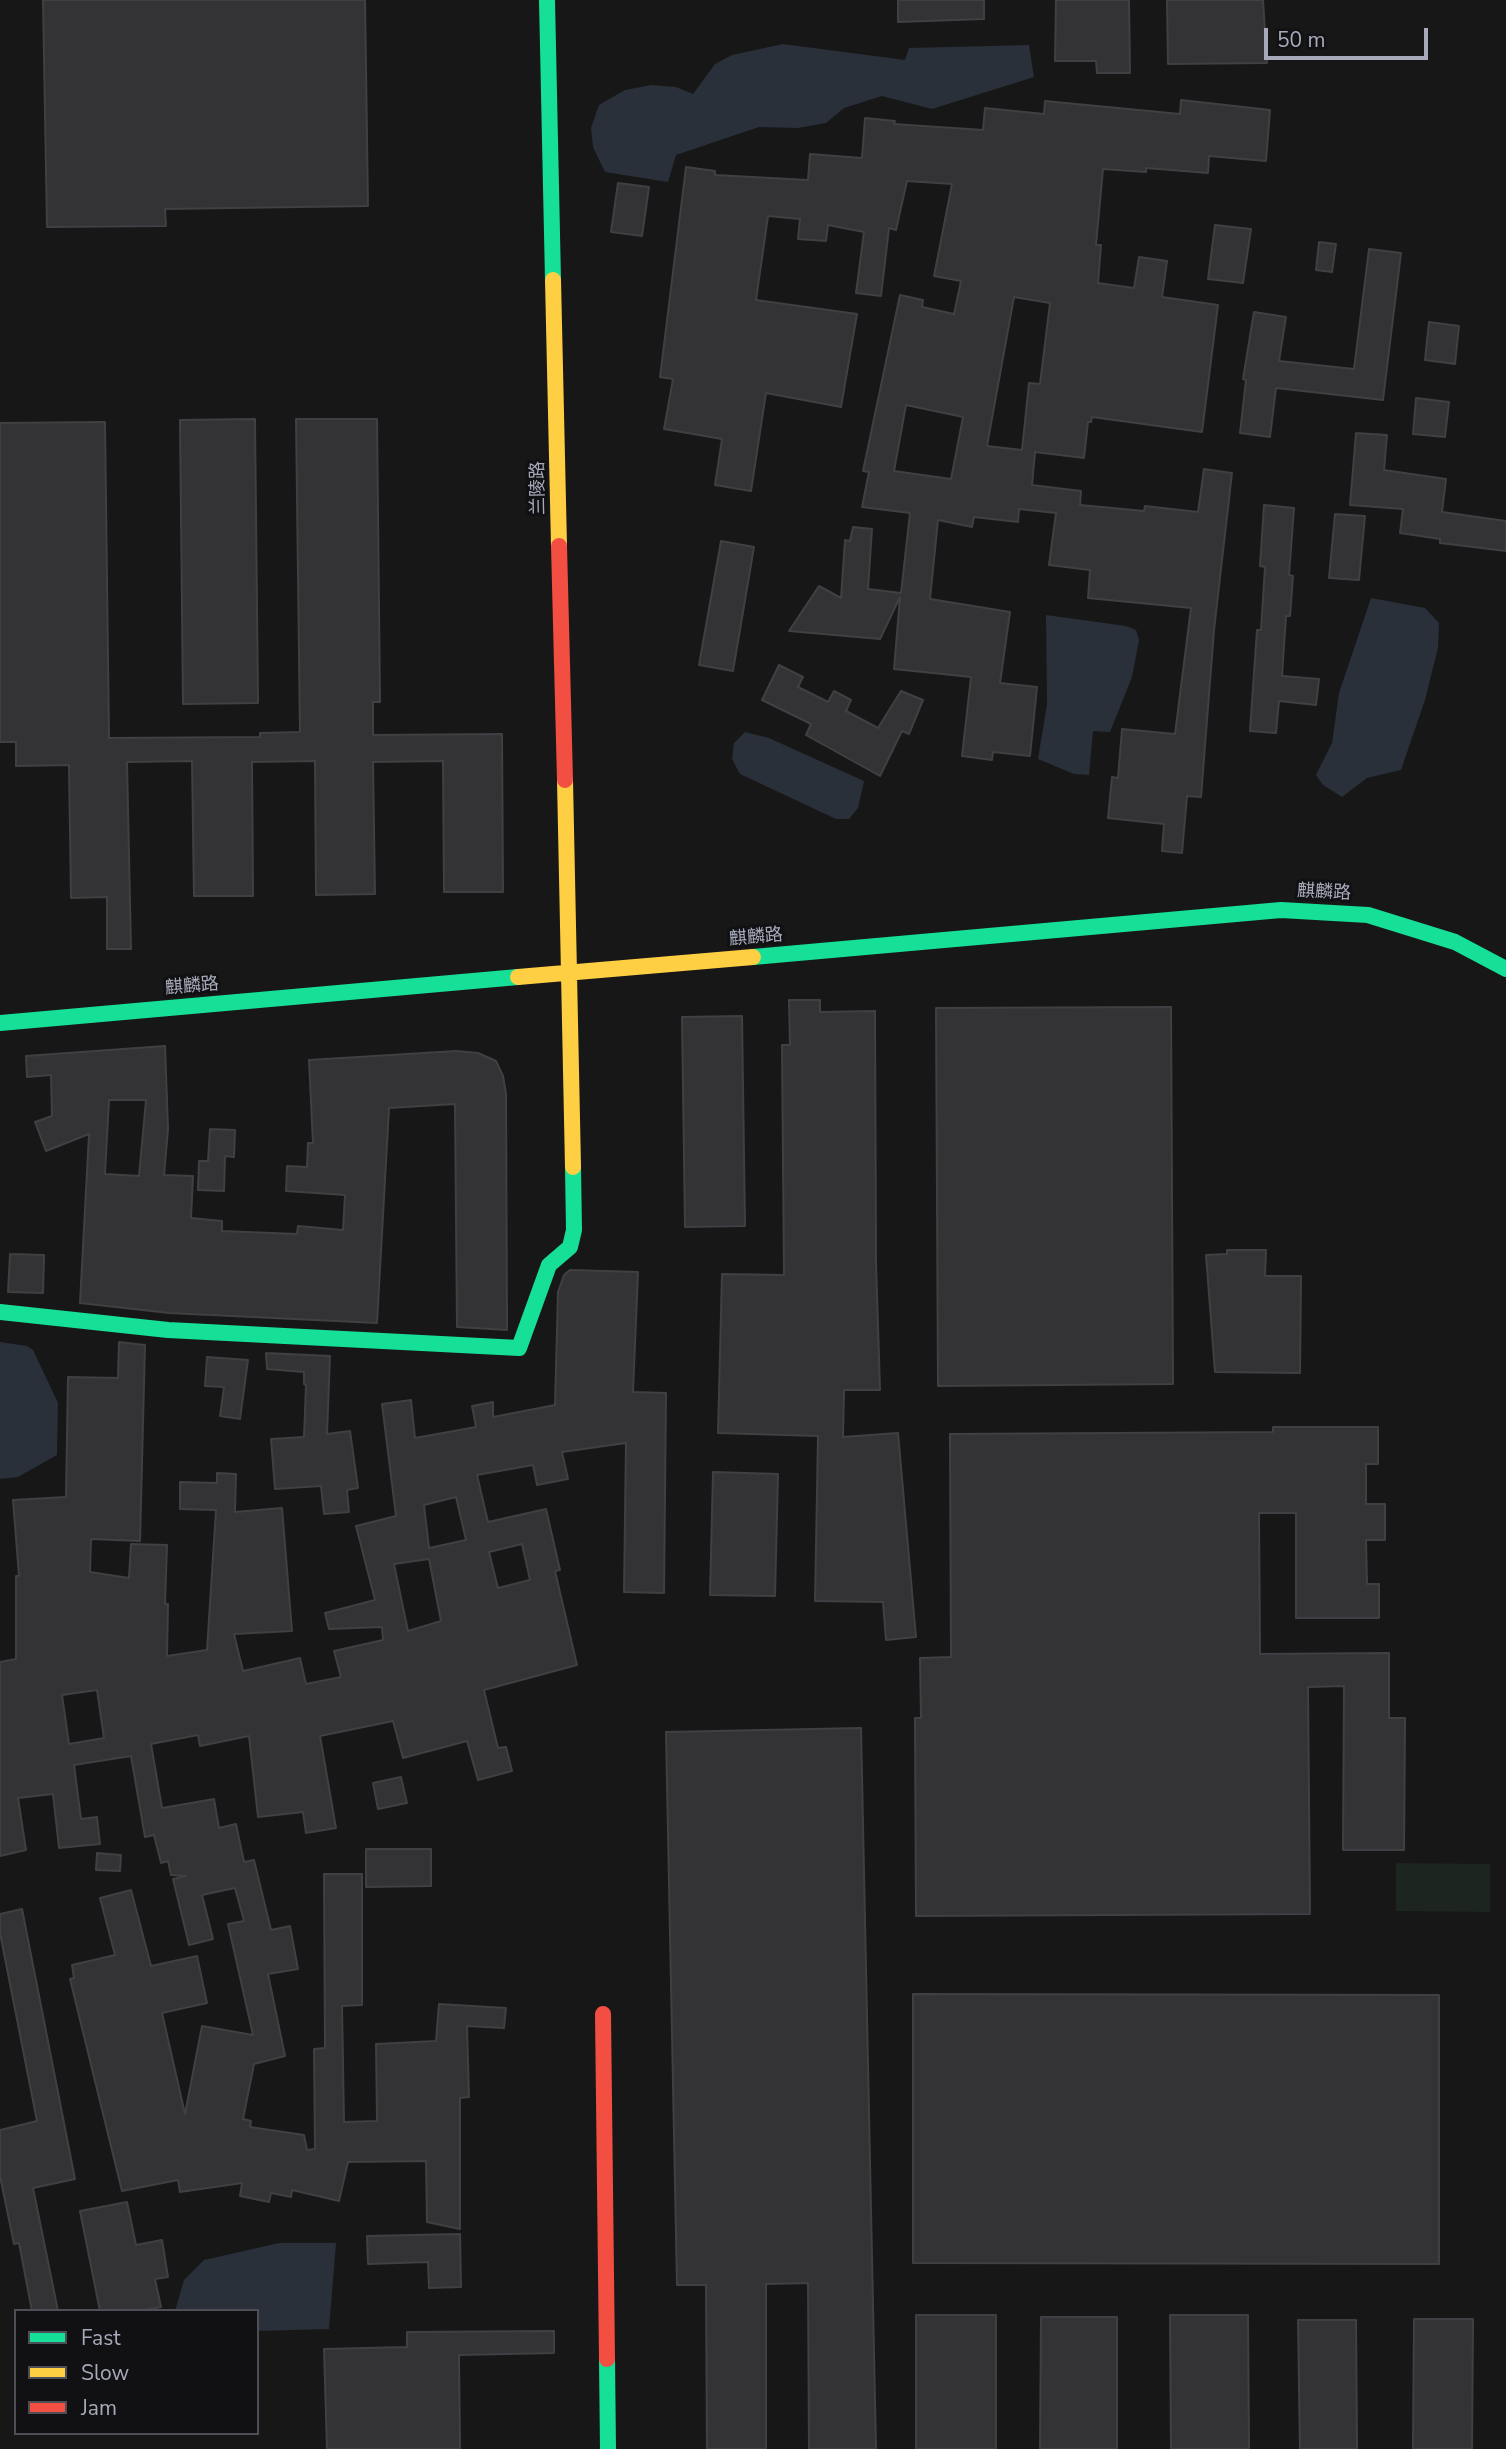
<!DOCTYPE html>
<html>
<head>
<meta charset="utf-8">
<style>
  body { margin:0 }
  #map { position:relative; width:1506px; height:2449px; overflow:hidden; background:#171717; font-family:"Nunito Sans",sans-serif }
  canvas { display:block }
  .legend { position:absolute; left:14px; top:2309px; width:245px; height:126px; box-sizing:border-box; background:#111113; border:2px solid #4d4e56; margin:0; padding:9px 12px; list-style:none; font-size:21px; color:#a7aaba }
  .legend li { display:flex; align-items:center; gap:14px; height:35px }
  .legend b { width:35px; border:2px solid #4d4e56 }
  .scale { position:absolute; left:1264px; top:28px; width:164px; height:32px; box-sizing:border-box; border:4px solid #a7aaba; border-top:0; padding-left:9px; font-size:21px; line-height:24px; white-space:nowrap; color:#a7aaba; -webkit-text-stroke:5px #111113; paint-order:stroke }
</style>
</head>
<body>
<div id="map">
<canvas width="1506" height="2449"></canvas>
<ul class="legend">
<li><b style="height:9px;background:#16e098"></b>Fast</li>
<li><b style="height:9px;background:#ffcf43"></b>Slow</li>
<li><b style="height:9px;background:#f24e42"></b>Jam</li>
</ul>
<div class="scale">50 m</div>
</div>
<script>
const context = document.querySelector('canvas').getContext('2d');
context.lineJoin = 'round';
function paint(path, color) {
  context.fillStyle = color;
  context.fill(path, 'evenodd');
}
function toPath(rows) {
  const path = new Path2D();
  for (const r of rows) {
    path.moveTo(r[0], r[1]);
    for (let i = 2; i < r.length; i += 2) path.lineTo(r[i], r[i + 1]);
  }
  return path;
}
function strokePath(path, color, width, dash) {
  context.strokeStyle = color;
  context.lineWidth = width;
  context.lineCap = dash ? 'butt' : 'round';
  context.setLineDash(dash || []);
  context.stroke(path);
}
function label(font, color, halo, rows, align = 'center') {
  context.font = font + ' "Nunito Sans","Noto Sans SC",sans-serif';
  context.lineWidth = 6;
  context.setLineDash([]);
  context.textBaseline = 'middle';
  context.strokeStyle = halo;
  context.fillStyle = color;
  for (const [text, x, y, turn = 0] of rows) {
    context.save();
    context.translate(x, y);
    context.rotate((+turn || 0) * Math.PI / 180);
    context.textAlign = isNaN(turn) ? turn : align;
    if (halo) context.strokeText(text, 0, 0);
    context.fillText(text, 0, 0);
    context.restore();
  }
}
const green = toPath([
  [1396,1863,1490,1864,1490,1912,1396,1911]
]);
const water = toPath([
  [783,44,905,60,909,48,1029,45,1034,77,932,109,882,96,844,108,826,123,798,128,759,127,676,155,668,182,605,172,593,147,591,128,599,105,625,90,651,85,676,87,693,94,715,64,732,55],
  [1371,598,1425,608,1439,623,1438,648,1425,700,1401,770,1367,778,1342,797,1323,785,1316,775,1332,743,1339,693],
  [1046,615,1126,626,1136,630,1139,640,1132,677,1110,732,1093,731,1089,775,1074,774,1038,759,1047,704],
  [745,732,769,738,864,781,858,808,849,819,836,819,740,774,732,759,734,743],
  [0,1342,27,1346,33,1350,58,1403,57,1455,18,1477,0,1479],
  [279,2243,336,2243,329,2329,257,2331,257,2311,175,2311,184,2280,204,2260]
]);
const building = toPath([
  [43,0,365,0,368,206,165,209,166,226,47,227,43,0],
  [898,0,984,0,984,19,898,22,898,0],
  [1056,0,1129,0,1130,73,1097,73,1096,61,1055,61,1056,0],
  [1167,0,1263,0,1267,63,1168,64,1167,0],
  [1181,100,1270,110,1266,161,1209,156,1208,173,1146,168,1146,172,1103,169,1096,245,1101,245,1098,283,1134,288,1139,257,1167,261,1162,297,1218,305,1202,432,1092,417,1091,422,1088,422,1084,458,1035,452,1032,485,1081,491,1080,505,1144,511,1145,506,1198,512,1204,469,1232,473,1214,630,1201,797,1187,796,1182,853,1162,851,1164,824,1108,818,1112,777,1118,778,1122,729,1175,734,1191,608,1088,598,1090,570,1049,565,1056,513,1019,509,1018,522,974,517,972,527,938,520,930,599,1010,612,1000,683,1037,687,1030,756,993,752,992,760,962,756,971,677,894,669,900,597,880,639,789,631,819,586,841,598,845,540,850,541,853,527,872,529,868,589,901,593,910,513,862,507,869,472,863,471,900,295,923,300,922,307,954,314,961,281,934,276,952,184,907,181,896,230,889,228,881,296,856,293,864,232,828,225,826,241,798,239,800,219,768,216,756,300,857,314,841,407,766,393,751,491,715,485,722,439,664,429,673,379,660,377,686,167,715,171,715,175,808,180,810,154,862,158,865,118,895,121,894,124,983,130,985,108,1044,114,1045,101,1180,114,1181,100],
  [1014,297,1050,303,1040,384,1029,383,1022,450,987,446,1014,297],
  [906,405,963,417,951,479,894,471,906,405],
  [618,183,649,187,642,236,611,232,618,183],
  [1215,225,1251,229,1243,283,1208,279,1215,225],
  [1319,242,1336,244,1332,272,1316,270,1319,242],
  [1369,249,1401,253,1383,400,1276,388,1270,437,1240,433,1246,380,1243,379,1254,312,1286,317,1279,361,1354,369,1369,249],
  [1429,322,1459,326,1455,364,1425,360,1429,322],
  [1416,398,1449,402,1445,437,1413,434,1416,398],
  [255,419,258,703,183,704,180,420,255,419],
  [296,419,377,419,380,702,373,702,373,735,502,734,503,892,444,892,443,761,373,762,375,894,316,895,315,761,252,762,253,896,194,896,192,761,127,762,131,949,107,949,107,897,71,898,69,765,16,766,16,742,0,742,0,423,105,422,109,738,260,737,260,733,300,732,296,419],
  [1356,433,1387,435,1384,470,1446,479,1442,512,1506,521,1506,551,1440,543,1440,539,1400,533,1403,509,1350,505,1356,433],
  [1264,505,1294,508,1289,575,1293,576,1290,616,1286,616,1282,676,1319,679,1316,705,1279,701,1276,733,1250,731,1257,630,1261,630,1265,567,1260,566,1264,505],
  [1335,514,1365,516,1359,580,1329,578,1335,514],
  [721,541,754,547,733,671,699,665,721,541],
  [779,665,803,677,798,687,828,702,834,691,851,700,846,711,878,728,901,691,923,700,909,734,902,731,880,776,806,735,811,724,762,700,779,665],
  [789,1000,820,1000,820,1012,875,1011,876,1263,880,1390,844,1390,843,1437,898,1433,916,1637,886,1640,883,1602,815,1601,818,1436,718,1433,722,1274,784,1275,782,1045,790,1045,789,1000],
  [1171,1007,1173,1384,938,1386,936,1008,1171,1007],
  [742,1016,745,1226,685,1227,682,1017,742,1016],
  [165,1046,168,1129,164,1175,193,1176,191,1218,222,1221,222,1231,297,1234,298,1226,343,1230,345,1195,286,1191,287,1166,307,1167,308,1143,313,1143,309,1060,456,1051,478,1053,496,1061,503,1076,506,1094,507,1330,457,1327,455,1104,389,1108,377,1323,169,1313,80,1303,89,1134,46,1151,35,1122,52,1116,51,1075,27,1077,26,1056,165,1046],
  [109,1100,146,1100,139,1176,105,1174,109,1100],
  [210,1129,235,1130,234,1157,225,1156,224,1191,198,1190,199,1161,208,1161,210,1129],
  [1227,1250,1266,1250,1265,1276,1301,1276,1300,1373,1215,1372,1206,1255,1227,1254,1227,1250],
  [10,1254,44,1255,43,1293,8,1292,10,1254],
  [570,1270,638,1272,633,1392,666,1393,664,1593,624,1592,626,1443,562,1452,568,1479,537,1485,533,1465,477,1475,488,1522,546,1509,560,1570,555,1571,577,1665,484,1690,498,1748,506,1747,512,1771,478,1780,467,1741,403,1758,393,1721,320,1736,336,1828,306,1833,303,1812,258,1817,249,1736,200,1746,198,1735,151,1744,162,1808,214,1799,219,1828,236,1824,244,1862,254,1860,271,1930,290,1926,298,1969,268,1974,285,2056,254,2064,243,2119,251,2121,250,2127,304,2135,307,2150,315,2149,314,2049,325,2048,324,1874,362,1874,362,2005,342,2006,344,2122,377,2121,376,2044,436,2041,439,2004,506,2008,504,2028,467,2026,469,2097,460,2098,460,2229,427,2222,426,2161,348,2162,339,2201,292,2190,291,2197,271,2193,269,2202,240,2196,242,2183,180,2192,178,2180,122,2191,70,1979,74,1978,72,1965,115,1955,100,1898,131,1890,151,1966,197,1956,207,2003,162,2013,185,2114,202,2026,253,2035,228,1924,244,1921,235,1888,202,1895,213,1939,189,1945,173,1879,186,1876,171,1875,168,1861,161,1863,154,1835,145,1837,131,1756,74,1765,81,1819,97,1817,100,1844,59,1848,53,1794,18,1798,26,1850,0,1856,0,1662,16,1659,16,1576,19,1576,13,1500,66,1497,68,1377,118,1378,119,1342,145,1345,140,1541,91,1539,90,1572,129,1578,131,1544,167,1545,165,1604,168,1604,167,1656,207,1650,216,1510,180,1509,180,1482,217,1483,217,1473,236,1474,235,1512,282,1508,292,1631,234,1634,243,1671,300,1658,306,1684,341,1677,334,1651,383,1640,382,1627,329,1629,325,1613,375,1600,356,1526,396,1516,382,1404,411,1400,415,1438,476,1427,472,1406,493,1402,493,1417,555,1405,558,1292,564,1275,570,1270],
  [456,1497,466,1540,429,1548,424,1505,456,1497],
  [522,1544,530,1580,498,1588,489,1552,522,1544],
  [429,1559,441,1621,408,1631,394,1564,429,1559],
  [97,1690,104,1738,69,1744,62,1695,97,1690],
  [266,1353,330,1356,327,1434,350,1431,358,1488,347,1490,349,1512,324,1514,321,1486,275,1489,271,1439,304,1437,306,1385,304,1384,304,1372,267,1369,266,1353],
  [207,1357,248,1360,240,1419,220,1416,224,1387,205,1386,207,1357],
  [1273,1427,1378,1427,1378,1464,1366,1464,1366,1504,1385,1504,1385,1540,1366,1540,1367,1584,1379,1584,1379,1618,1296,1618,1296,1513,1259,1513,1260,1654,1389,1653,1389,1718,1405,1718,1404,1850,1343,1850,1344,1686,1308,1687,1310,1914,916,1916,915,1718,921,1718,920,1658,951,1657,950,1434,1273,1432,1273,1427],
  [713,1472,778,1474,775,1596,710,1595,713,1472],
  [861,1728,876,2449,809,2449,808,2283,766,2284,766,2449,707,2449,706,2285,677,2285,666,1732,861,1728],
  [401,1777,407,1803,378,1809,373,1783,401,1777],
  [366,1849,431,1849,431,1886,366,1887,366,1849],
  [97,1853,121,1855,120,1871,96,1870,97,1853],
  [22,1909,75,2179,33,2188,58,2311,32,2311,19,2243,14,2244,0,2176,0,2130,37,2121,0,1933,0,1914,22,1909],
  [913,1994,1439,1995,1439,2264,913,2263,913,1994],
  [127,2202,136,2245,162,2240,168,2277,155,2279,161,2307,141,2311,100,2311,80,2211,127,2202],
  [460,2234,461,2287,429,2288,428,2262,368,2264,367,2236,460,2234],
  [916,2315,996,2315,996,2449,916,2449,916,2315],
  [1170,2315,1248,2315,1249,2449,1171,2449,1170,2315],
  [1041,2317,1117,2317,1117,2449,1040,2449,1041,2317],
  [1414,2319,1473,2319,1472,2449,1413,2449,1414,2319],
  [1298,2320,1356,2320,1357,2449,1300,2449,1298,2320],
  [554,2331,554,2353,459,2355,460,2449,327,2449,324,2349,407,2347,407,2332,554,2331]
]);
const fast = toPath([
  [547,0,553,280],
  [753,957,1281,910,1368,915,1455,942,1506,969],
  [0,1023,518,977],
  [0,1312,168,1330,519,1348,549,1265,570,1247,574,1230,573,1167],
  [607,2359,608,2449]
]);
const slow = toPath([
  [553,280,559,546],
  [565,780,573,1167],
  [518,977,753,957]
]);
const jam = toPath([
  [559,546,565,780],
  [603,2014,607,2359]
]);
const streetNames = [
  ["兰陵路",539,488,-91],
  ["麒麟路",1324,893,3],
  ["麒麟路",756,938,-5],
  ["麒麟路",192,987,-5]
];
paint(green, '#1c251f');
paint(water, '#29303a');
paint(building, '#333335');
strokePath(building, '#404044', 2);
strokePath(fast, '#16e098', 16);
strokePath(slow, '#ffcf43', 16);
strokePath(jam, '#f24e42', 16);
label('18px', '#a7aaba', '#111113', streetNames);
</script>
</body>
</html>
